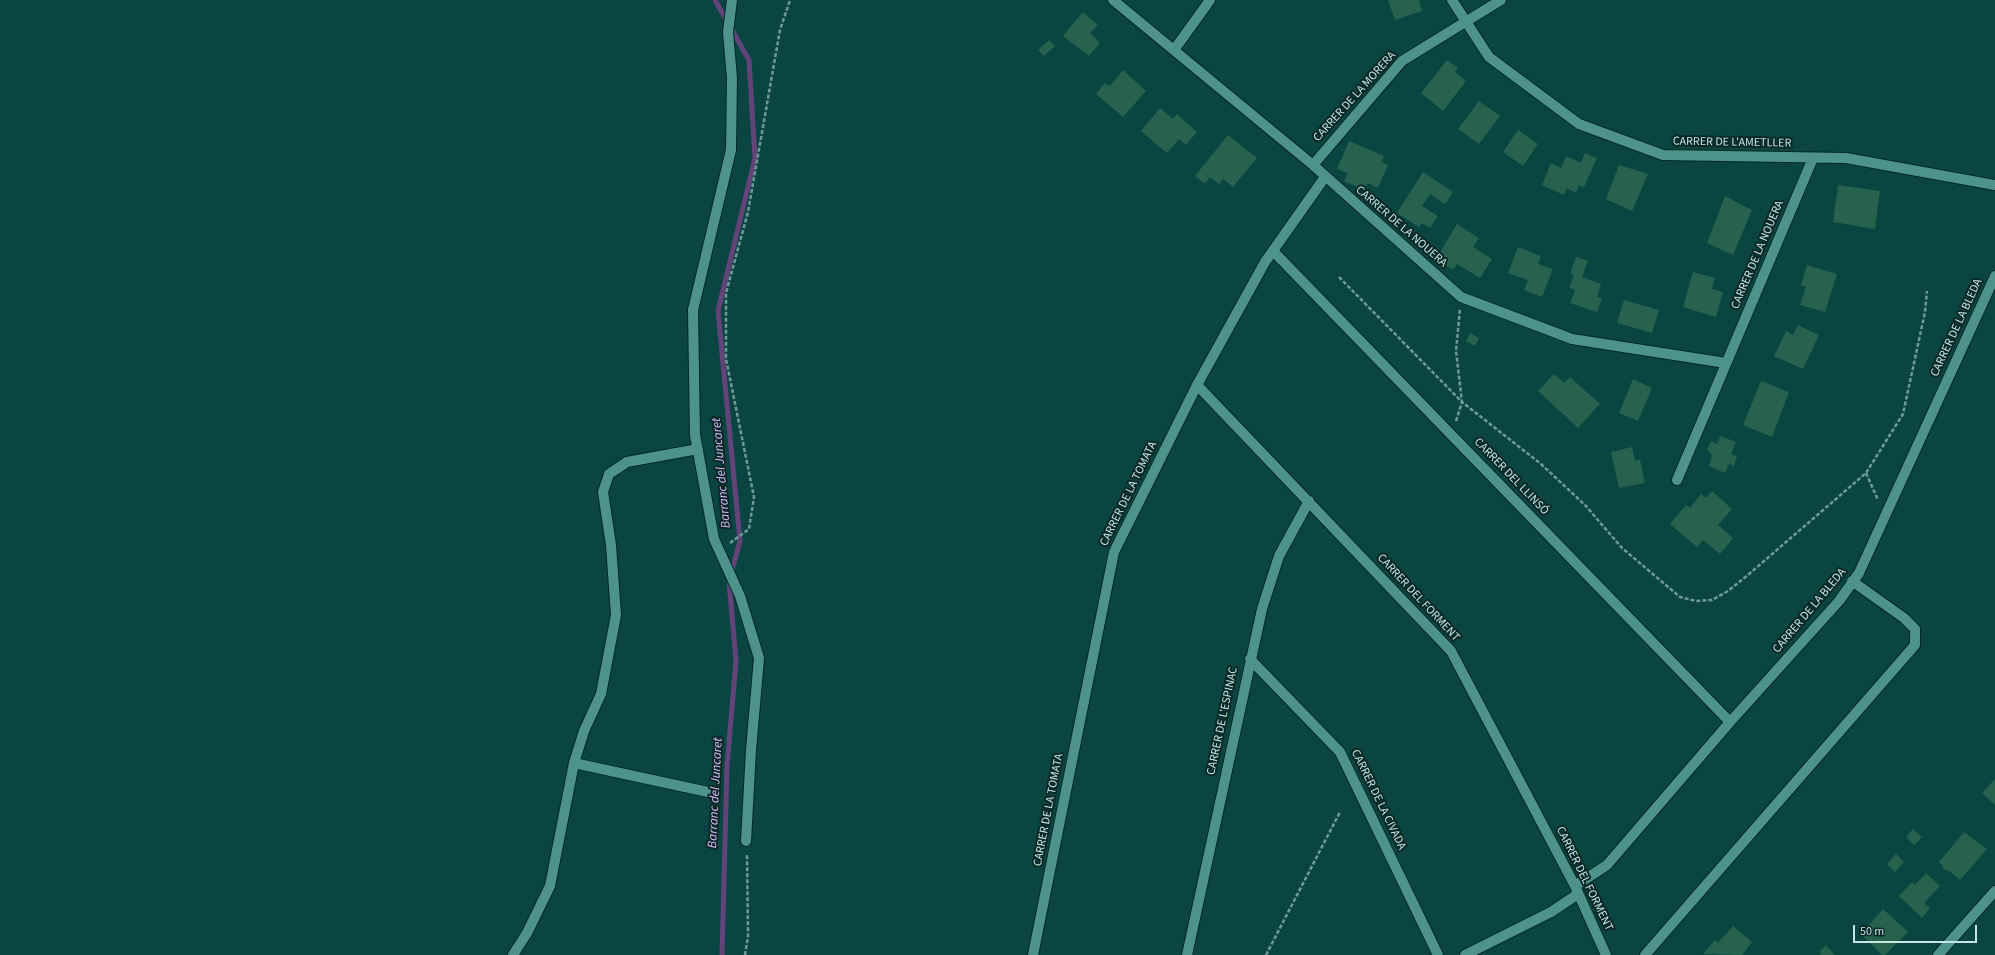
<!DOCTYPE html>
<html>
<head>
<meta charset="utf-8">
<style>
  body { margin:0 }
  #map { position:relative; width:1995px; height:955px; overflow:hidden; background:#0b4541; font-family:"Source Sans 3",sans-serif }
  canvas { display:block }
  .scale { position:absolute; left:1853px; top:925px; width:124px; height:18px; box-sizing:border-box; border:2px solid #c5e6e2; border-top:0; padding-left:5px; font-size:12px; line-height:14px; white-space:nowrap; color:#c5e6e2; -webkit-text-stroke:3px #0a2825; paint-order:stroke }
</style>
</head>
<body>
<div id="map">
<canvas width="1995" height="955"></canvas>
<div class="scale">50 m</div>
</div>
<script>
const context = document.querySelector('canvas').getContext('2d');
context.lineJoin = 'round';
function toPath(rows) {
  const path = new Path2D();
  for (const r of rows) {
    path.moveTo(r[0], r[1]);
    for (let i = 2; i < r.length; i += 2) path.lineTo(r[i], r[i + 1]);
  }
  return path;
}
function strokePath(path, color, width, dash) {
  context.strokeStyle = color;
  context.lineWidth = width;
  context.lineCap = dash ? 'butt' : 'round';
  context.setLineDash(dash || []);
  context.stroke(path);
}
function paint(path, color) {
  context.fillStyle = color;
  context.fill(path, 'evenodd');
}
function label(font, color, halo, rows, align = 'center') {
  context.font = font + ' "Source Sans 3",sans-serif';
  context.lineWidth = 4;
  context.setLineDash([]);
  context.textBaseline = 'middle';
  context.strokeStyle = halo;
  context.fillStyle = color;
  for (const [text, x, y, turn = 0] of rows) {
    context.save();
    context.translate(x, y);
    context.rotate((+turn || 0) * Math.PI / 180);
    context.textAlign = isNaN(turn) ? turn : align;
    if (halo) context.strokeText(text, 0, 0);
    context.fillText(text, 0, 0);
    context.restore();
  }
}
const stream = toPath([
  [715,0,749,60,755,158,718,311,740,541,729,581,736,661,727,766,722,955]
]);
const building = toPath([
  [1388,0,1419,0,1422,11,1395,20],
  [1083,12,1098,25,1090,33,1100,43,1089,56,1063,36],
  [1049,40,1055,46,1044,56,1038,50],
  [1447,60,1458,68,1455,72,1466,81,1443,111,1421,93],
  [1123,70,1146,91,1123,117,1096,94,1105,83,1110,86],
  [1479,101,1500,116,1479,144,1458,129],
  [1160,108,1173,119,1177,114,1197,132,1186,145,1179,139,1167,153,1141,131],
  [1518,130,1538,144,1523,166,1503,152],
  [1228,135,1257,158,1233,187,1223,179,1219,184,1210,177,1205,184,1195,176],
  [1349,141,1384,156,1382,162,1388,165,1378,188,1368,183,1364,190,1344,181,1348,173,1337,169],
  [1585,153,1597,158,1584,187,1579,185,1576,193,1567,188,1564,195,1542,185,1551,163,1561,168,1566,156,1581,163],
  [1619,165,1648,174,1632,211,1606,199],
  [1423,172,1453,192,1445,204,1430,194,1422,206,1438,216,1430,228,1422,223,1419,227,1397,213],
  [1838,185,1880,191,1875,229,1833,222],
  [1725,196,1752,210,1733,255,1707,243],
  [1457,224,1479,238,1473,247,1492,259,1480,278,1457,264,1453,270,1436,259],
  [1518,247,1541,256,1538,264,1553,269,1542,297,1524,290,1528,280,1508,273],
  [1576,257,1588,261,1582,277,1601,284,1597,297,1602,298,1597,312,1570,303,1575,290,1569,288,1574,275,1570,274],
  [1807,265,1837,274,1825,312,1800,305,1806,287,1801,285],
  [1693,272,1715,278,1712,289,1723,292,1716,317,1683,307],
  [1624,300,1659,310,1652,333,1617,323],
  [1798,325,1819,335,1803,369,1774,356,1786,331,1793,335],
  [1470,333,1479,338,1475,346,1466,341],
  [1554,374,1564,383,1570,377,1600,404,1578,428,1538,391],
  [1633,379,1652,388,1638,421,1619,413],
  [1761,381,1789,392,1772,437,1743,425],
  [1720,436,1736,442,1731,454,1737,456,1734,466,1729,464,1725,473,1709,466,1712,455,1707,450,1711,441,1717,444],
  [1632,447,1635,461,1640,460,1645,483,1619,488,1611,452],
  [1712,491,1732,509,1718,525,1733,538,1720,554,1703,540,1697,547,1670,524,1686,505,1690,508,1701,494,1706,498],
  [1995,779,1995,805,1982,793],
  [1913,829,1922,837,1914,845,1906,837],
  [1964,832,1987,849,1960,880,1948,870,1946,871,1942,867,1943,866,1939,862],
  [1896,854,1904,862,1895,872,1887,864],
  [1926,873,1940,886,1924,903,1930,908,1922,918,1899,896,1912,882,1915,885],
  [1883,909,1908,932,1885,955,1882,955,1861,934],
  [1733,926,1752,942,1742,955,1703,954,1715,940,1718,943],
  [1826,945,1835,955,1819,955,1821,953,1820,951]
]);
const path = toPath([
  [1339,277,1462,402,1456,351,1460,309],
  [1456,421,1462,402,1541,464,1585,505,1622,548,1680,597,1696,601,1712,600,1728,591,1749,574,1866,473,1903,414,1925,312,1927,291],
  [1866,473,1878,500],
  [730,543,749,529,754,497,726,359,726,293,748,212,780,30,790,0],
  [745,955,748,936,747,854],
  [1266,955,1340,812]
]);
const minor = toPath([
  [732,0,728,32,732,78,731,150,693,310,695,435,714,539,740,596,759,658,751,750,746,841],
  [1113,0,1313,165,1461,297,1572,339,1726,363],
  [1452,0,1489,57,1579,124,1663,155,1846,158,1995,185],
  [1174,50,1210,0],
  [1313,165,1402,61,1501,0],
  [1273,251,1730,722],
  [1197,385,1451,651,1575,886,1606,955],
  [1677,480,1813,158],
  [1250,659,1340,752,1438,955],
  [574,763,708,792],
  [1575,886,1607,865,1730,722,1839,601,1859,573,1995,276],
  [513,955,527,933,550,886,574,763,584,731,601,694,616,615,611,545,603,492,609,474,627,462,698,449],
  [1033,955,1114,552,1197,385,1265,262,1325,177],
  [1187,955,1262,609,1279,556,1309,501],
  [1465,955,1551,912,1578,894],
  [1645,955,1915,645,1915,629,1904,618,1852,581],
  [1938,955,1995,891]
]);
const streetNames = [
  ["CARRER DE LA MORERA",1355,97,-48],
  ["CARRER DE L'AMETLLER",1732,143,1],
  ["CARRER DE LA NOUERA",1401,227,41],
  ["CARRER DE LA NOUERA",1758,255,-67],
  ["CARRER DE LA BLEDA",1957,328,-65],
  ["CARRER DEL LLINSÓ",1511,477,46],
  ["CARRER DE LA TOMATA",1129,494,-64],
  ["CARRER DEL FORMENT",1418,598,47],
  ["CARRER DE LA BLEDA",1810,611,-50],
  ["CARRER DE L'ESPINAC",1223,721,-78],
  ["CARRER DE LA CIVADA",1378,800,64],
  ["CARRER DE LA TOMATA",1049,810,-79],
  ["CARRER DEL FORMENT",1584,879,64]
];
const waterNames = [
  ["Barranc del Juncaret",722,473,-95],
  ["Barranc del Juncaret",716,793,-87]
];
strokePath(stream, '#62447a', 5);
paint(building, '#26624e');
strokePath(minor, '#022926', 12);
strokePath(path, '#6f9b97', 2.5, [4, 2]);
strokePath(minor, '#4e928c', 10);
label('12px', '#c5e6e2', '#0a2825', streetNames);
label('italic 13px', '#debbfe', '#0a2825', waterNames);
</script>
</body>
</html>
